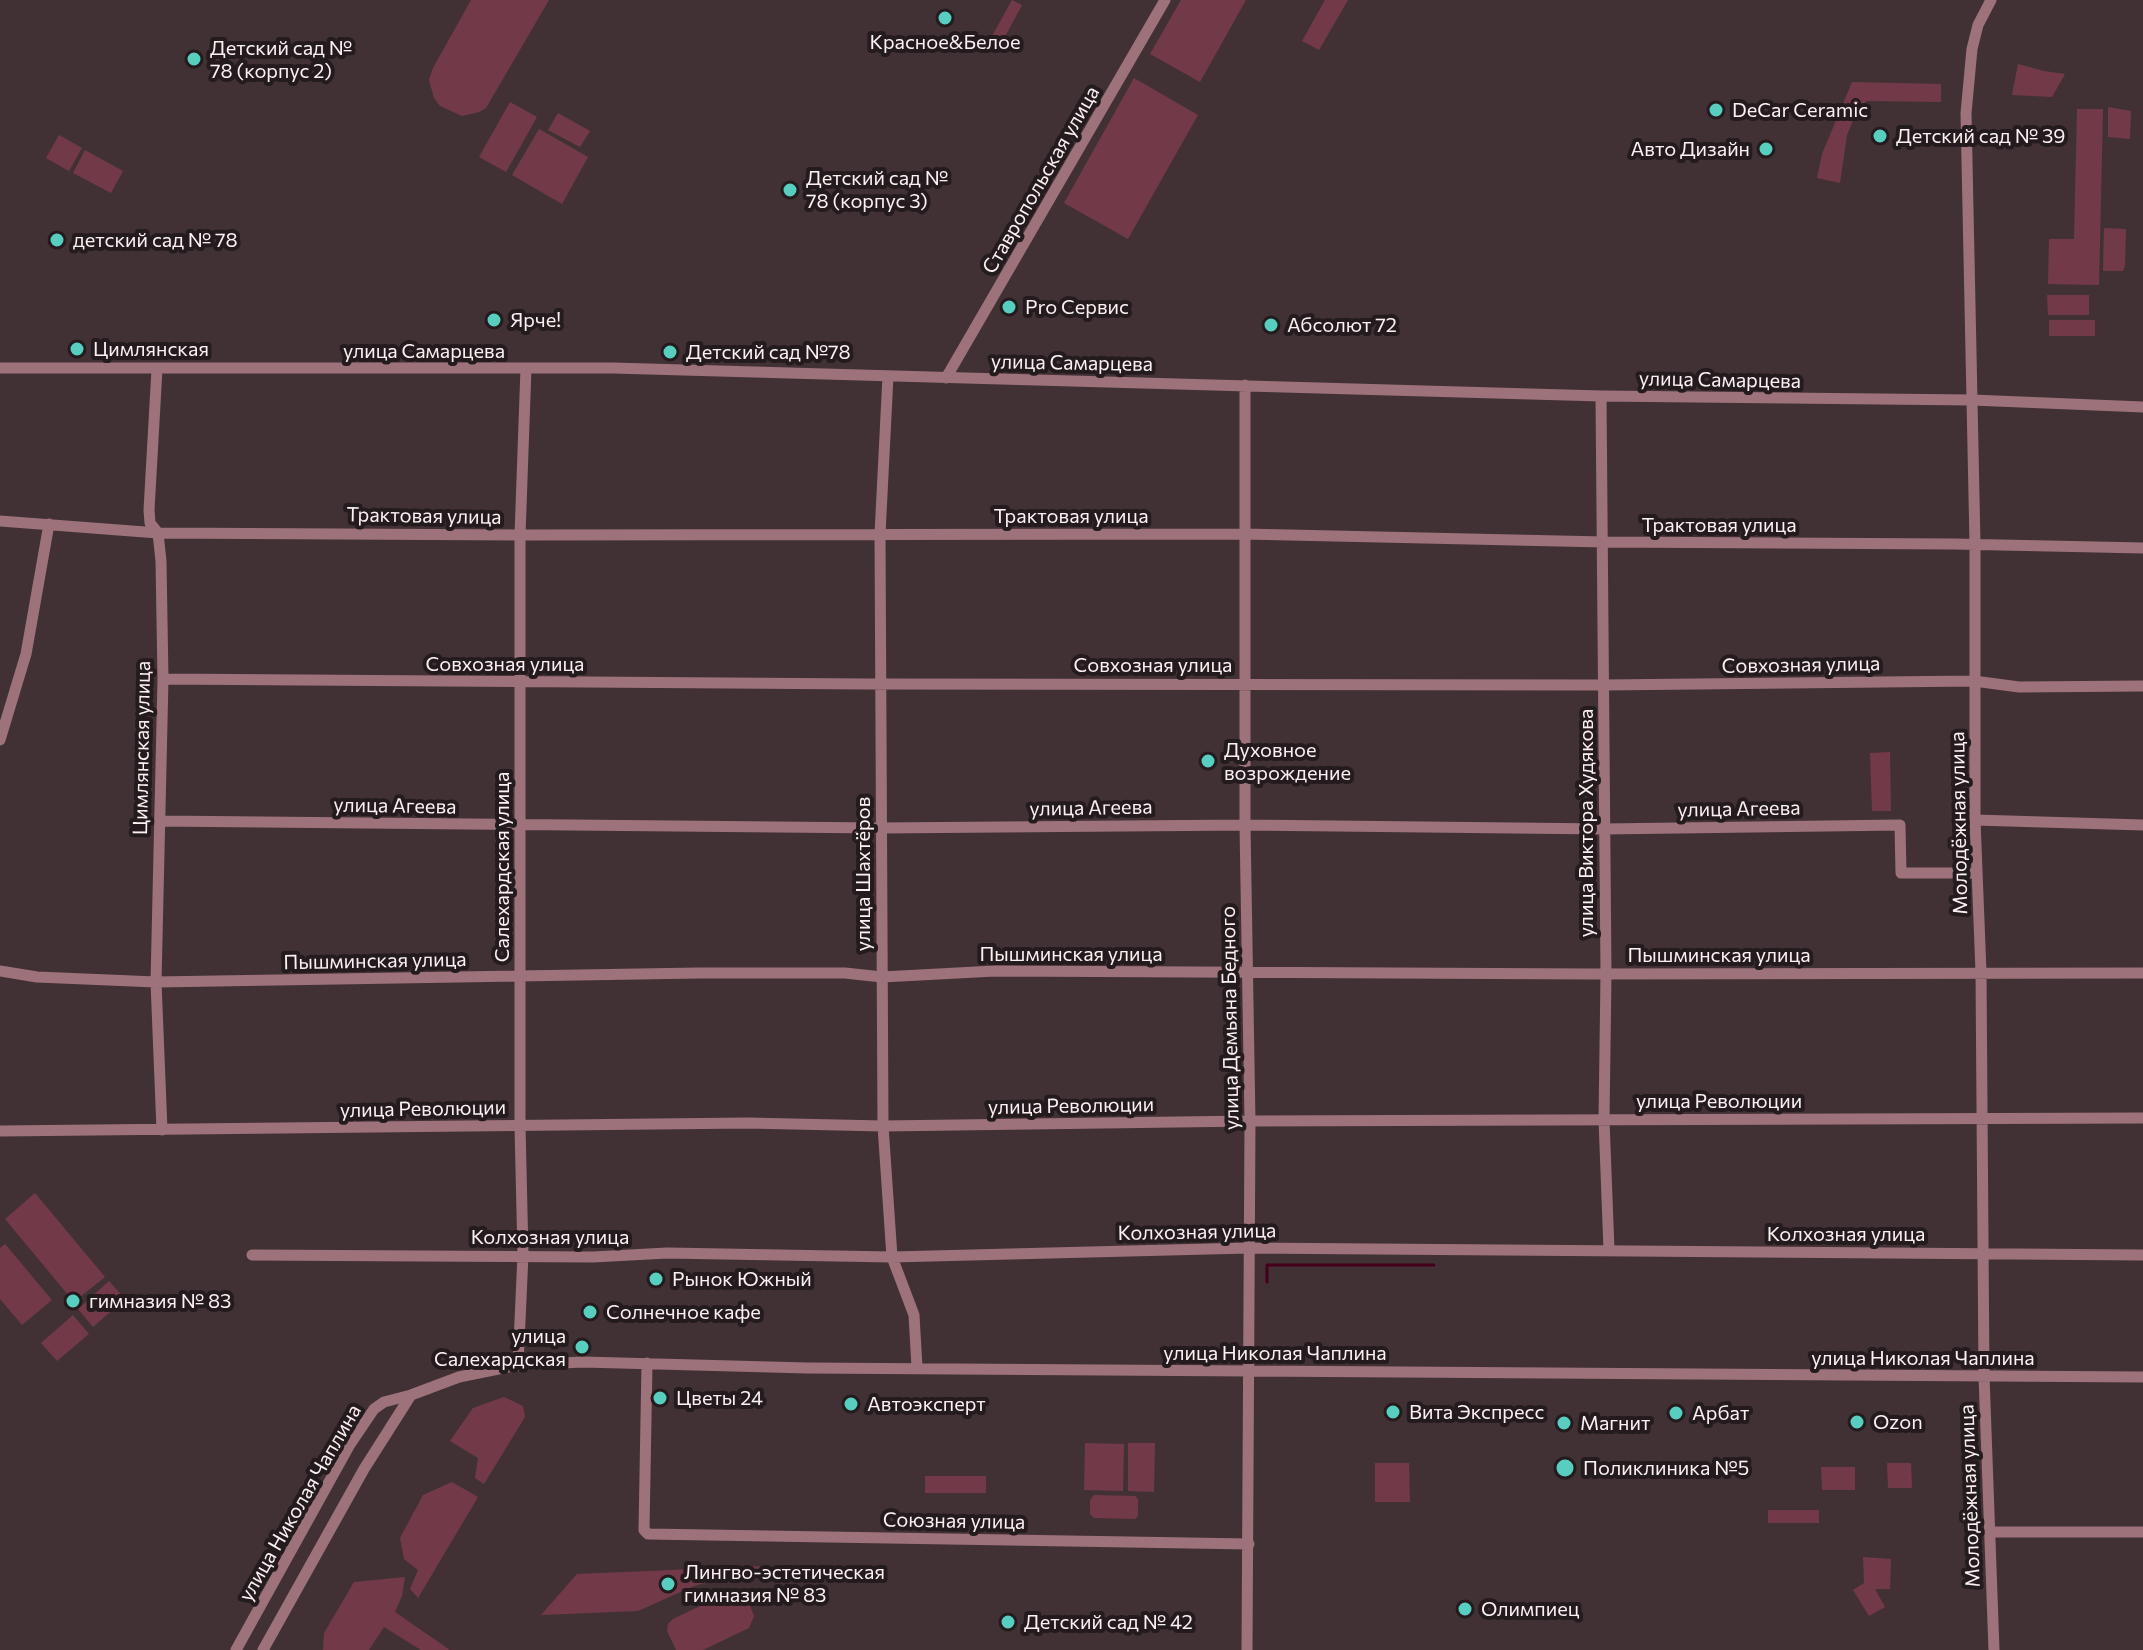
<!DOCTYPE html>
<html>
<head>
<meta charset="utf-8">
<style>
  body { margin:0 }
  canvas { display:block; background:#413134 }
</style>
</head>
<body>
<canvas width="2143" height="1650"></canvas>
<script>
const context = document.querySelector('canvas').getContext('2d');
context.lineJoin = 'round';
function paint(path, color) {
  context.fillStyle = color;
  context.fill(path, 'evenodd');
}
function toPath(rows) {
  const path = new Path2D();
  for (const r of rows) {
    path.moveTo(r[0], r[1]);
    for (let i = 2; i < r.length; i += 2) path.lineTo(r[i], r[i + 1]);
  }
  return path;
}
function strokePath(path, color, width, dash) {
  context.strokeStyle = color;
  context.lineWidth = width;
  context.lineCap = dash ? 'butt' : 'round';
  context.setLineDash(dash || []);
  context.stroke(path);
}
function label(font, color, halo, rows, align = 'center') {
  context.font = font + ' Commissioner,sans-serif';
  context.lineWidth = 8;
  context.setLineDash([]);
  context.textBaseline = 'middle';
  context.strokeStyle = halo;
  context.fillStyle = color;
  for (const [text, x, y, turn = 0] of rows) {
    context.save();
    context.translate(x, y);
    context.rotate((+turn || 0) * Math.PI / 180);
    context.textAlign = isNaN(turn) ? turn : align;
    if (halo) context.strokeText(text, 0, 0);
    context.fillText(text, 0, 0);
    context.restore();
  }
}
const green = toPath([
  [471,0,549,0,486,108,479,112,462,116,440,106,434,98,429,80,433,68],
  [1012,0,1022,5,1001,44,991,38],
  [1181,0,1246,0,1200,82,1150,54],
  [1325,0,1348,0,1319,50,1302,41],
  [2018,64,2044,71,2065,74,2052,97,2012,95],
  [1134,78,1198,115,1128,239,1064,203],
  [1852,82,1941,84,1941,102,1867,101,1858,108,1847,135,1840,183,1817,178,1822,154],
  [510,102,537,117,506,172,479,157],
  [2108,107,2131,111,2130,139,2108,137],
  [2077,109,2103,109,2099,285,2048,284,2049,239,2074,239],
  [558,113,590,131,580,147,548,130],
  [539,129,588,157,562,204,512,175],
  [59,135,82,148,69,171,46,158],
  [85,150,123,171,111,193,73,173],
  [2104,228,2126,229,2125,266,2123,271,2103,271],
  [2047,295,2089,295,2089,315,2048,315],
  [2049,320,2095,320,2095,336,2049,336],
  [1890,752,1891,811,1872,811,1870,753],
  [35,1193,105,1277,74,1302,5,1219],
  [5,1244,52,1300,22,1325,0,1299,0,1248],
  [109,1281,125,1299,93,1327,78,1309],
  [73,1315,89,1334,57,1361,41,1343],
  [504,1397,523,1406,525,1417,484,1484,475,1478,478,1458,450,1441,473,1408],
  [1085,1443,1124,1444,1123,1491,1084,1490],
  [1128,1443,1155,1443,1154,1492,1128,1491],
  [1375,1463,1409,1463,1410,1502,1375,1502],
  [1887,1463,1911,1463,1912,1488,1888,1488],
  [1821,1467,1855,1467,1855,1490,1822,1490],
  [925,1476,986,1476,986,1493,925,1493],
  [452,1482,478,1497,418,1598,410,1589,418,1570,404,1559,400,1538,423,1495],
  [1094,1495,1135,1496,1138,1499,1138,1516,1135,1519,1094,1518,1090,1514,1090,1500],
  [1768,1510,1819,1510,1819,1523,1768,1523],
  [1863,1557,1891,1559,1890,1589,1875,1589,1885,1607,1869,1616,1853,1590,1864,1583],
  [767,1566,766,1578,733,1575,694,1586,638,1611,541,1615,577,1574],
  [405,1577,402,1596,395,1612,450,1650,421,1650,384,1627,369,1650,323,1650,324,1633,354,1582],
  [734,1590,746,1595,754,1616,749,1628,703,1650,676,1650,667,1631,668,1624,673,1619]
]);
const stream = toPath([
  [1267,1282,1267,1265,1434,1265]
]);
const minor = toPath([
  [1991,0,1978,25,1972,49,1966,113,1975,544,1975,820,1981,972,1984,1376,1994,1650],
  [0,368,613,368,1601,396,1972,400,2143,407],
  [157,369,149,510,150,523,158,533,161,561,163,679,156,982,162,1130],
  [888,376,880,534,883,1126,892,1257,914,1315,917,1367],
  [946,378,1165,0],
  [1245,385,1245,825,1250,1121,1247,1650],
  [1601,396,1606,974,1604,1120,1609,1250],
  [0,521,158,533,520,535,1244,534,1604,542,1954,544,2143,548],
  [163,679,868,684,1604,685,1974,681,2019,687,2143,686],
  [0,740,26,654,49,524],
  [1975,820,2143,825],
  [159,821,880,828,1245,825,1604,829,1900,825,1901,873,1977,873],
  [0,971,37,977,156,982,699,973,845,973,882,977,995,971,1592,974,2143,973],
  [0,1131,748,1123,883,1126,1250,1121,2143,1118],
  [252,1255,593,1257,667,1253,892,1257,1248,1248,2143,1255],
  [647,1363,644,1530,648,1534,1249,1544],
  [518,1365,523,1255,520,1126,520,535,526,368],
  [1990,1532,2143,1532],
  [236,1650,349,1446,374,1409,384,1402,411,1395,459,1377,518,1365,583,1362,807,1368,2143,1377],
  [263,1650,364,1469,411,1395]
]);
const markers = [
  [945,18,8,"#58cec0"],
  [194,59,8,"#58cec0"],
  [1716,110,8,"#58cec0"],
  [1880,136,8,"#58cec0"],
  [1766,149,8,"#58cec0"],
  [790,190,8,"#58cec0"],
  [57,240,8,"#58cec0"],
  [1009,307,8,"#58cec0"],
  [494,320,8,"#58cec0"],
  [1271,325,8,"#58cec0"],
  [77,349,8,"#58cec0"],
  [670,352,8,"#58cec0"],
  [1208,761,8,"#58cec0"],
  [656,1279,8,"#58cec0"],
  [73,1301,8,"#58cec0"],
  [590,1312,8,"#58cec0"],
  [582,1347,8,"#58cec0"],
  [660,1398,8,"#58cec0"],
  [851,1404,8,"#58cec0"],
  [1393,1412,8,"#58cec0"],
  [1676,1413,8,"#58cec0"],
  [1857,1422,8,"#58cec0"],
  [1564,1423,8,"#58cec0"],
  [1565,1468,10,"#58cec0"],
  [668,1584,8,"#58cec0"],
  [1465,1609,8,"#58cec0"],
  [1008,1622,8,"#58cec0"]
];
const poiNames = [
  ["Красное&Белое",945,42,"center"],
  ["Детский сад №",210,48],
  ["78 (корпус 2)",210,71],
  ["DeCar Ceramic",1732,110],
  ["Детский сад № 39",1896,136],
  ["Авто Дизайн",1750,149,"right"],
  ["Детский сад №",806,178],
  ["78 (корпус 3)",806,201],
  ["детский сад № 78",73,240],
  ["Pro Сервис",1025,307],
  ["Ярче!",510,320],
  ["Абсолют 72",1287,325],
  ["Цимлянская",93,349],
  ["Детский сад №78",686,352],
  ["Духовное",1224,750],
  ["возрождение",1224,773],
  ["Рынок Южный",672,1279],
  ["гимназия № 83",89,1301],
  ["Солнечное кафе",606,1312],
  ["улица",566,1336,"right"],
  ["Салехардская",566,1359,"right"],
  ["Цветы 24",676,1398],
  ["Автоэксперт",867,1404],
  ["Вита Экспресс",1409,1412],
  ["Арбат",1692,1413],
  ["Ozon",1873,1422],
  ["Магнит",1580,1423],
  ["Поликлиника №5",1583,1468],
  ["Лингво-эстетическая",684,1572],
  ["гимназия № 83",684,1595],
  ["Олимпиец",1481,1609],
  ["Детский сад № 42",1024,1622]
];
const streetNames = [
  ["Ставропольская улица",1041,180,-60],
  ["улица Самарцева",424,351],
  ["улица Самарцева",1072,363,1],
  ["улица Самарцева",1720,380,1],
  ["Трактовая улица",424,516,1],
  ["Трактовая улица",1071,516],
  ["Трактовая улица",1719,525],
  ["Совхозная улица",505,664],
  ["Совхозная улица",1153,665],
  ["Совхозная улица",1801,665,-1],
  ["Цимлянская улица",142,748,-89],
  ["улица Агеева",395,806,1],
  ["улица Агеева",1091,808,-1],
  ["улица Агеева",1739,809,-1],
  ["улица Виктора Худякова",1586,823,-90],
  ["Молодёжная улица",1959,823,-91],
  ["Салехардская улица",502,867,-90],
  ["улица Шахтёров",863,874,-90],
  ["Пышминская улица",1071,954],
  ["Пышминская улица",1719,955],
  ["Пышминская улица",375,961,-1],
  ["улица Демьяна Бедного",1230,1018,-91],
  ["улица Революции",1719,1101],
  ["улица Революции",1071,1106,-1],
  ["улица Революции",423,1109,-1],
  ["Колхозная улица",1197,1232,-1],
  ["Колхозная улица",1846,1234],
  ["Колхозная улица",550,1237],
  ["улица Николая Чаплина",1275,1353],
  ["улица Николая Чаплина",1923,1358],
  ["Молодёжная улица",1970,1496,-92],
  ["улица Николая Чаплина",300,1503,-60],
  ["Союзная улица",954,1521,1]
];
paint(green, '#723a48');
strokePath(stream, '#45011c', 3);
strokePath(minor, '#9d727b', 11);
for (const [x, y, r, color] of markers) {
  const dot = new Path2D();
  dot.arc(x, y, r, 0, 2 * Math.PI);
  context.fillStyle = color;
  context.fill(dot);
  strokePath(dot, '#231b1d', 3);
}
label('20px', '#fbf0f2', '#231b1d', poiNames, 'left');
label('20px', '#fbf0f2', '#231b1d', streetNames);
</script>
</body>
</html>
